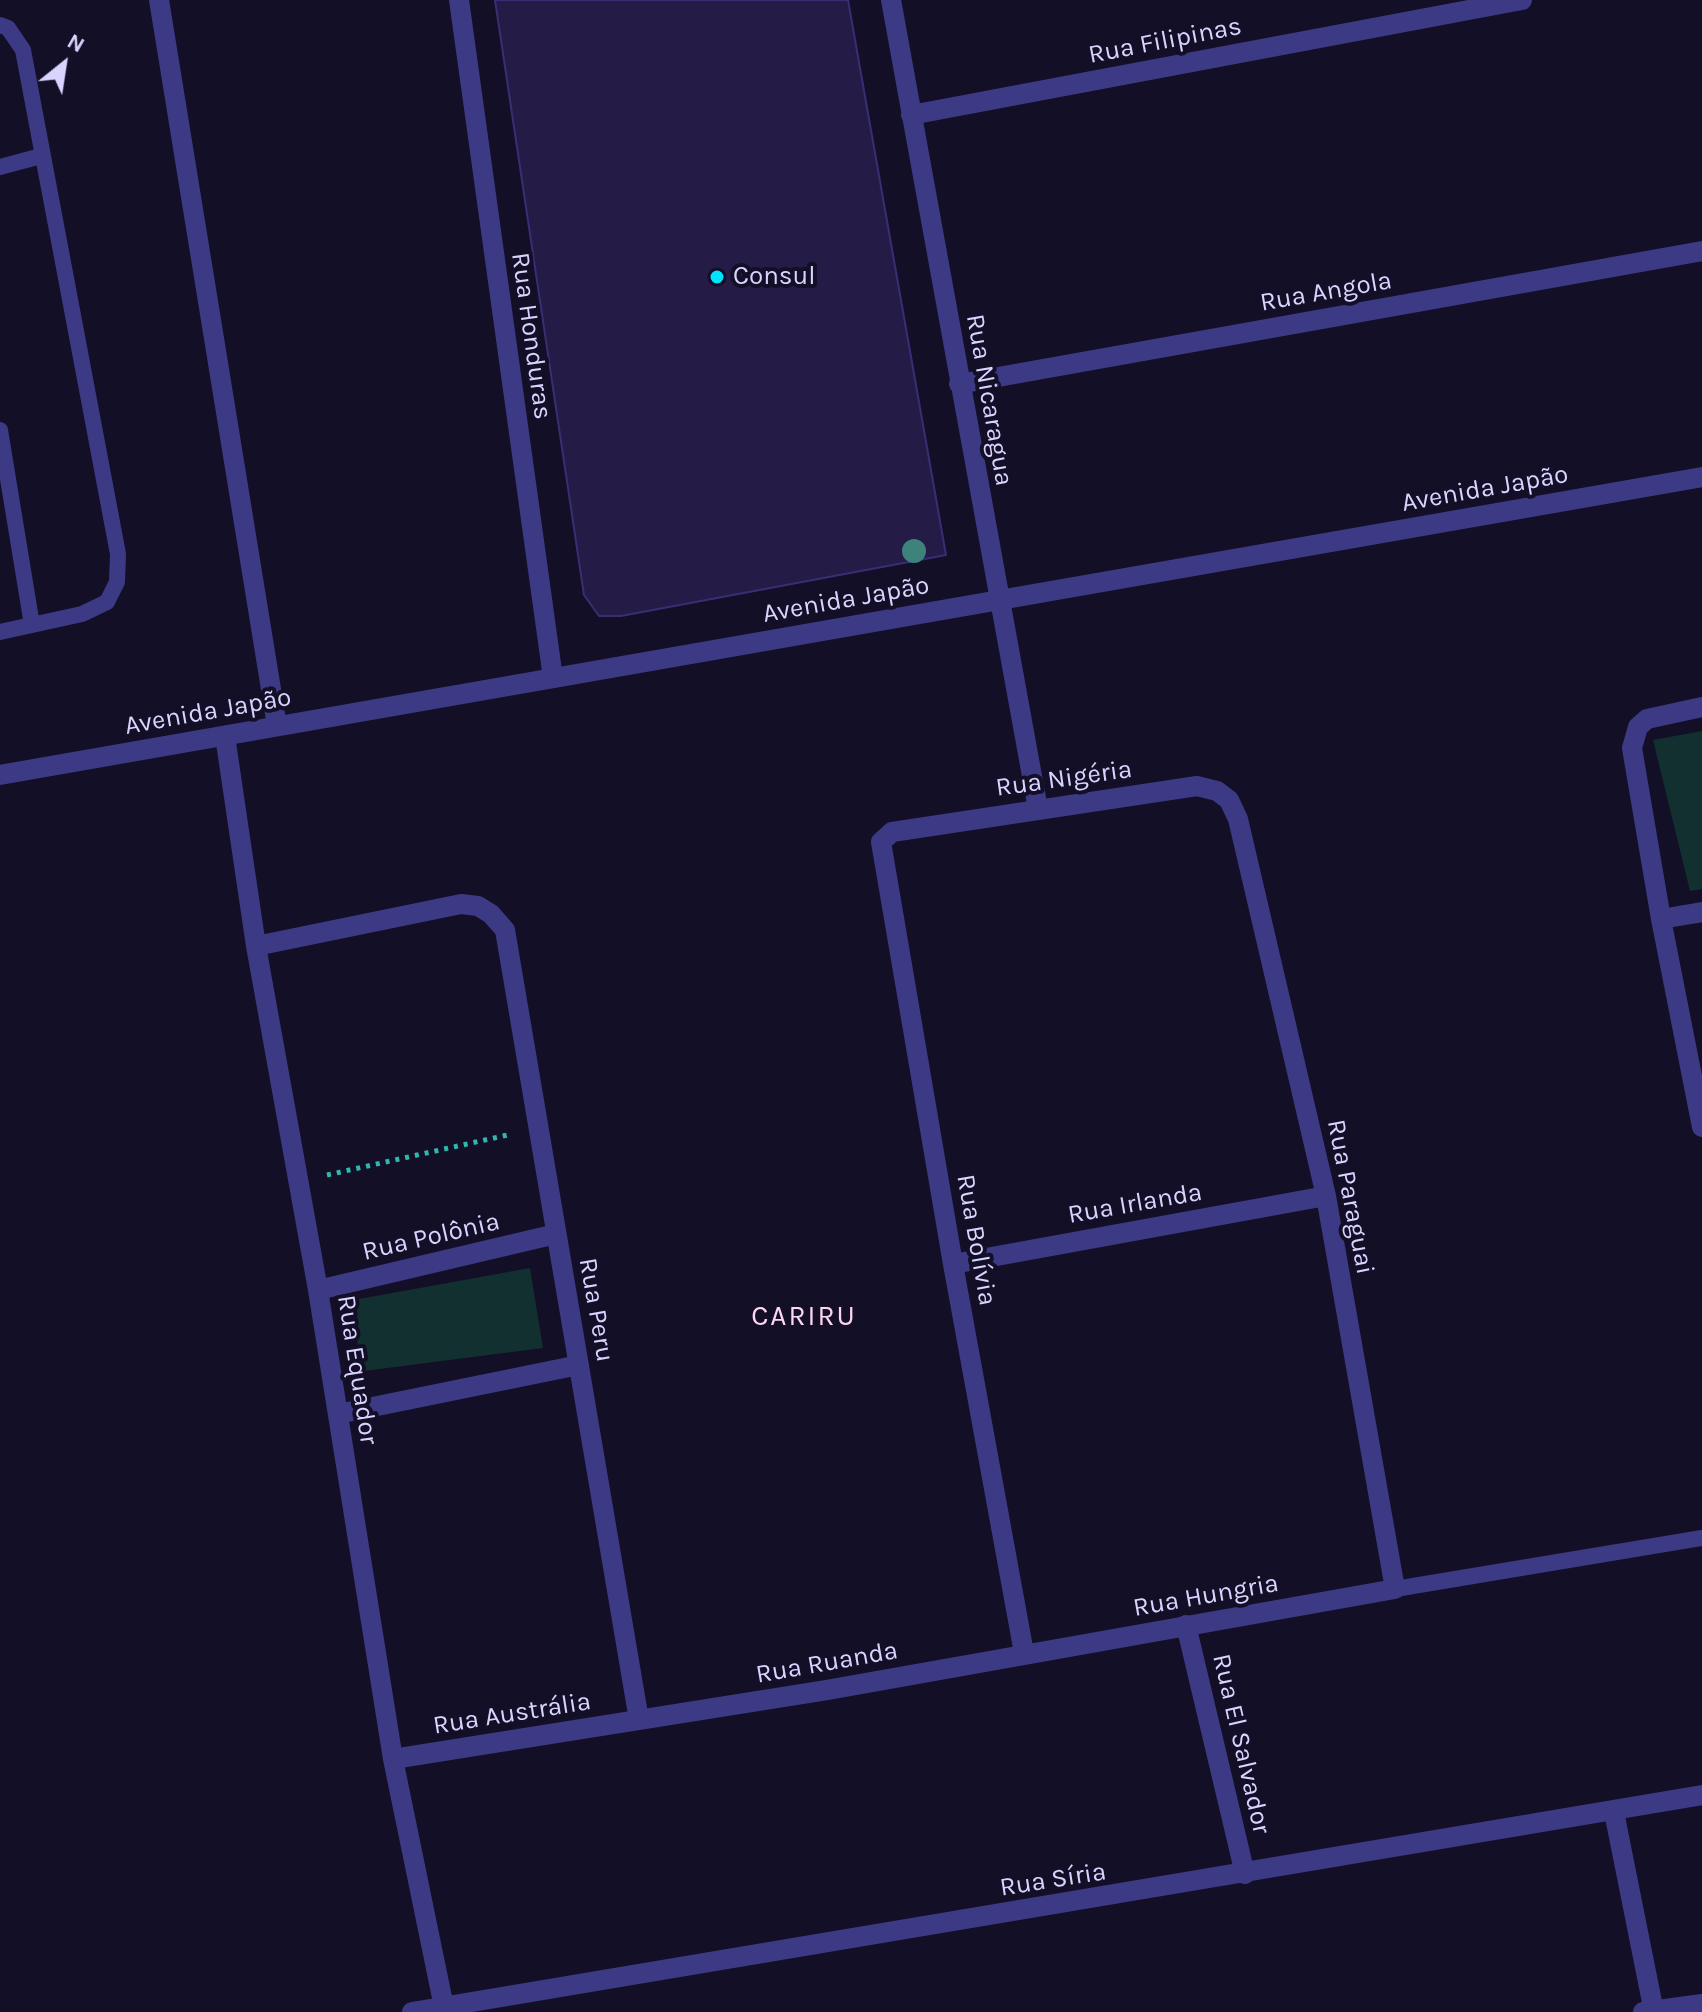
<!DOCTYPE html>
<html>
<head>
<meta charset="utf-8">
<style>
  body { margin:0 }
  #map { position:relative; width:1702px; height:2012px; overflow:hidden; background:#130f26; font-family:Karla,sans-serif }
  canvas { display:block }
  .north { position:absolute; left:24px; top:24px; width:80px; height:80px; -webkit-text-stroke:6px #130f26; paint-order:stroke; rotate:30deg; font-size:22px; font-weight:700; line-height:32px; text-align:center; color:#d9d4ff }
  .north::after { content:''; display:block; margin:auto; width:28px; height:36px; background:#d9d4ff; clip-path:polygon(50% 0,100% 100%,50% 72%,0 100%) }
</style>
</head>
<body>
<div id="map">
<canvas width="1702" height="2012"></canvas>
<div class="north">N</div>
</div>
<script>
const context = document.querySelector('canvas').getContext('2d');
context.lineJoin = 'round';
function paint(path, color) {
  context.fillStyle = color;
  context.fill(path, 'evenodd');
}
function toPath(rows) {
  const path = new Path2D();
  for (const r of rows) {
    path.moveTo(r[0], r[1]);
    for (let i = 2; i < r.length; i += 2) path.lineTo(r[i], r[i + 1]);
  }
  return path;
}
function strokePath(path, color, width, dash) {
  context.strokeStyle = color;
  context.lineWidth = width;
  context.lineCap = dash ? 'butt' : 'round';
  context.setLineDash(dash || []);
  context.stroke(path);
}
function label(font, color, halo, rows, align = 'center') {
  context.font = font + ' Karla,sans-serif';
  context.lineWidth = 8;
  context.setLineDash([]);
  context.textBaseline = 'middle';
  context.strokeStyle = halo;
  context.fillStyle = color;
  for (const [text, x, y, turn = 0] of rows) {
    context.save();
    context.translate(x, y);
    context.rotate((+turn || 0) * Math.PI / 180);
    context.textAlign = isNaN(turn) ? turn : align;
    if (halo) context.strokeText(text, 0, 0);
    context.fillText(text, 0, 0);
    context.restore();
  }
}
const green = toPath([
  [1702,731,1702,889,1690,891,1653,740],
  [530,1268,543,1348,364,1371,348,1301]
]);
const building = toPath([
  [495,0,848,0,946,555,621,616,599,616,584,595,495,0]
]);
const path = toPath([
  [327,1175,512,1134]
]);
const service = toPath([
  [0,25,8,28,23,50,118,554,117,582,107,602,82,614,0,632],
  [0,167,41,156],
  [0,430,32,625],
  [1395,1589,1702,1538]
]);
const minor = toPath([
  [159,0,277,726],
  [459,0,553,678],
  [891,0,1038,809],
  [911,115,1522,0],
  [959,384,1702,251],
  [1702,707,1647,719,1638,727,1632,748,1661,919,1702,1127],
  [225,736,256,946,318,1290,393,1759,445,2012],
  [1661,919,1702,912],
  [256,946,461,904,478,906,491,914,505,930,639,1720],
  [953,1264,1326,1196],
  [318,1290,556,1234],
  [338,1414,579,1365],
  [1186,1625,1245,1874],
  [393,1759,827,1690,1395,1589,1326,1196,1238,819,1229,800,1217,791,1197,786,892,832,881,842,953,1264,1024,1653],
  [1614,1812,1654,2012],
  [412,2012,1702,1795],
  [1643,2012,1702,2004]
]);
const tertiary = toPath([
  [0,775,1702,477]
]);
const trees = [
  [914,551]
];
const markers = [
  [717,277,8,"#00e5ff"]
];
const streetNames = [
  ["Rua Filipinas",1165,41,-11],
  ["Rua Angola",1326,292,-10],
  ["Rua Honduras",531,336,82],
  ["Rua Nicaragua",989,400,80],
  ["Avenida Japão",1485,489,-10],
  ["Avenida Japão",846,600,-10],
  ["Avenida Japão",208,712,-10],
  ["Rua Nigéria",1064,779,-8],
  ["Rua Paraguai",1350,1197,79],
  ["Rua Irlanda",1135,1204,-10],
  ["Rua Polônia",431,1237,-13],
  ["Rua Bolívia",976,1240,80],
  ["Rua Peru",596,1310,80],
  ["Rua Equador",357,1370,81],
  ["Rua Hungria",1206,1596,-10],
  ["Rua Ruanda",827,1663,-10],
  ["Rua Austrália",512,1714,-9],
  ["Rua El Salvador",1241,1744,77],
  ["Rua Síria",1053,1880,-9]
];
const poiNames = [
  ["Consul",733,277]
];
const neighbourhoodNames = [
  ["CARIRU",804,1317]
];
paint(green, '#12302f');
paint(building, '#241b47');
strokePath(building, '#3b2d73', 2);
strokePath(path, '#2fb8b0', 5, [4, 6]);
strokePath(service, '#3d3a85', 16);
strokePath(minor, '#3d3a85', 20);
strokePath(tertiary, '#3d3a85', 20);
context.fillStyle = '#3d827b';
for (const [x, y] of trees) {
  context.beginPath();
  context.arc(x, y, 12, 0, 2 * Math.PI);
  context.fill();
}
for (const [x, y, r, color] of markers) {
  const dot = new Path2D();
  dot.arc(x, y, r, 0, 2 * Math.PI);
  context.fillStyle = color;
  context.fill(dot);
  strokePath(dot, '#130f26', 3);
}
label('26px', '#d9d4ff', '#130f26', streetNames);
label('26px', '#d9d4ff', '#130f26', poiNames, 'left');
context.letterSpacing = '2px';
label('28px', '#ffd6f0', '#130f26', neighbourhoodNames);
context.letterSpacing = '0px';
</script>
</body>
</html>
